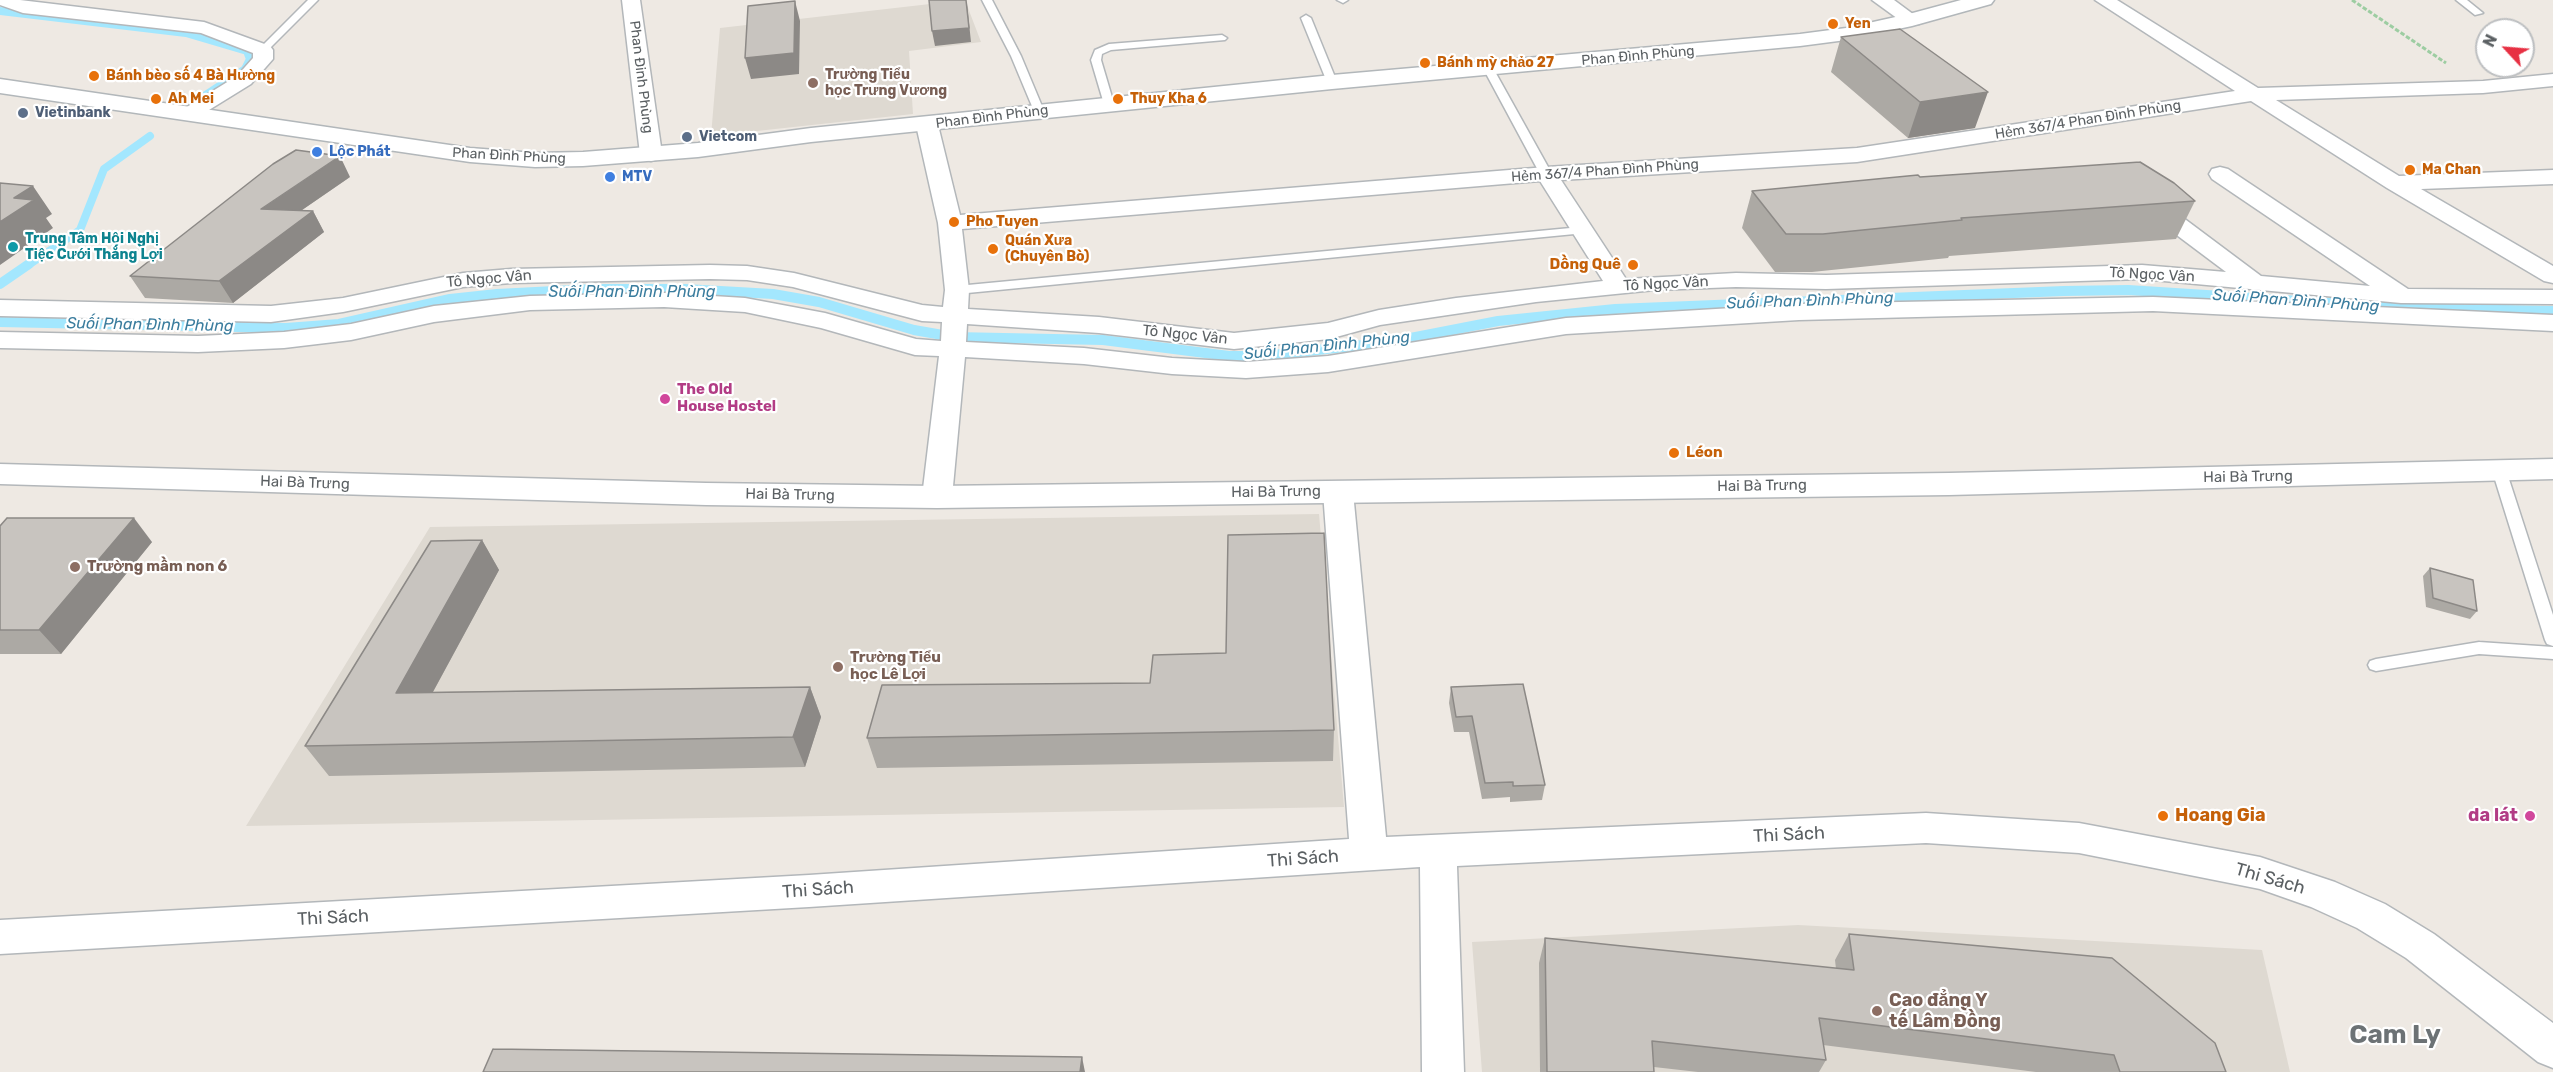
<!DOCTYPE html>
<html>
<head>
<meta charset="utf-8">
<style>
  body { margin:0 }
  #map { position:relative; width:2553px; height:1072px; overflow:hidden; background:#eee9e3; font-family:Rubik,sans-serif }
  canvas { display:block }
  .north { position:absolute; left:2475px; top:18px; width:60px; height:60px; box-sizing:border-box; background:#fff; border:2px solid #bdbfc1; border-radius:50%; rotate:296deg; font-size:16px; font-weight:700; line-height:24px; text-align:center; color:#5b6063 }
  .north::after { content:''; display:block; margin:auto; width:21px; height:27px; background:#e73043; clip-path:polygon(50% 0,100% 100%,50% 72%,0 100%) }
</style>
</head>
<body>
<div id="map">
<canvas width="2553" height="1072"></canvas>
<div class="north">N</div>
</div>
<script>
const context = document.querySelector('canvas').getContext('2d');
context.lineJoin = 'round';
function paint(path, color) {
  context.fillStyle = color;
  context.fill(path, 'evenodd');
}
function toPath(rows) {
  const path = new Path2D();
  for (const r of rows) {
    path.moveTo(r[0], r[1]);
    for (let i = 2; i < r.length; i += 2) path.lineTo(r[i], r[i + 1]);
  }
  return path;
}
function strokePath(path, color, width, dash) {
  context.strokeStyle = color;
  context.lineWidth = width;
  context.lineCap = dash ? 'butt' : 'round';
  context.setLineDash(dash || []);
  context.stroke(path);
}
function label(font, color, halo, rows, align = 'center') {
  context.font = font + ' Rubik,sans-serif';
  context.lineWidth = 4.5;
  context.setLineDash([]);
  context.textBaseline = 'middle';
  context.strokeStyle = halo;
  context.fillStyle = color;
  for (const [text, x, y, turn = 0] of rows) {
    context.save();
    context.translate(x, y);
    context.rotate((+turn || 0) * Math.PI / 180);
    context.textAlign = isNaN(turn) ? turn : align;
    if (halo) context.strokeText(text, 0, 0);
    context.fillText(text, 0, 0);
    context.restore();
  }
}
const education = toPath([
  [965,0,981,42,909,51,913,114,711,136,720,28],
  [1319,514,1344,807,246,826,430,527],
  [1798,925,2262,950,2290,1072,1482,1072,1472,942]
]);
const streamFar1 = toPath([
  [0,11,186,33,247,51,250,59,245,69,198,100],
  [27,266,80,230,104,169,150,136]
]);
const stream = toPath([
  [0,284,29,264],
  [0,322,286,328,339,324,450,299,497,294,593,289,685,289,773,294,819,302,914,330,954,337,1103,340,1229,356,1263,356,1390,342,1498,321,1615,309,2064,291,2128,290,2410,308,2553,311]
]);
const path = toPath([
  [2352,0,2446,63]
]);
const service = toPath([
  [308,0,318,0,266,52,260,52,260,48,308,0],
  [982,0,992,0,1021,56,1044,111,1043,113,1034,111,1011,56,982,0],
  [1337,0,1348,0,1343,3,1337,0],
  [2456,0,2467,0,2483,13,2475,15,2456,0],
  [1306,15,1311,18,1337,82,1336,84,1327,82,1301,18,1306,15],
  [1222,35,1227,38,1225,40,1111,50,1102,54,1101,60,1114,104,1109,107,1104,104,1091,60,1095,50,1109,44,1222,35],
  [1485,66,1493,68,1552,174,1550,176,1542,176,1540,174,1483,68,1485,66],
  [1581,227,1587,231,1585,233,957,294,951,290,957,286,1581,227],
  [2499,465,2506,470,2553,615,2553,646,2547,644,2545,640,2492,470,2499,465],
  [2479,642,2553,647,2553,659,2479,654,2376,671,2370,669,2368,665,2370,661,2376,659,2479,642]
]);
const minor = toPath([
  [0,0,20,0,204,22,270,46,273,50,273,59,251,84,196,118,189,120,182,118,179,114,182,110,237,76,253,58,253,53,201,33,23,13,0,5,0,0],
  [622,0,640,0,662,154,659,159,651,161,643,159,640,154,622,0],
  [1872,0,1894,0,1921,20,1919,24,1905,24,1872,0],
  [2095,0,2117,0,2258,88,2483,81,2553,74,2553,86,2483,93,2276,100,2399,176,2553,170,2553,184,2421,189,2553,266,2553,283,2544,281,2387,188,2251,101,1857,162,1561,180,1626,279,1736,273,1826,275,2142,265,2226,272,2142,209,2139,204,2142,199,2150,197,2158,199,2261,276,2370,286,2212,179,2209,174,2212,169,2220,167,2228,169,2408,289,2553,290,2553,304,2401,303,2142,279,1826,289,1736,287,1655,290,1536,302,1380,325,1329,339,1234,349,1099,333,967,324,966,342,1084,348,1172,358,1246,362,1328,356,1566,318,1799,304,2153,297,2553,315,2553,331,2153,311,1799,320,1566,334,1328,372,1246,378,1172,374,1084,364,965,357,952,497,947,504,937,507,927,504,922,497,939,356,915,355,821,328,745,312,664,307,530,310,434,322,351,340,284,348,198,352,0,348,0,332,198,336,284,332,351,324,434,306,530,296,664,293,745,298,825,313,916,339,941,341,942,322,922,321,793,287,747,280,710,279,511,283,463,287,343,312,271,322,0,316,0,300,271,306,343,298,463,273,511,269,710,265,747,266,794,273,922,305,943,307,945,290,938,223,916,125,920,121,927,119,934,121,938,125,960,215,1546,167,1857,148,2235,91,2095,0],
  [1540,181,1603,281,1456,298,1379,310,1328,323,1234,333,1099,317,968,309,969,290,962,229,1540,181],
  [1338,482,1348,485,1353,492,1386,837,1926,813,2079,823,2260,857,2335,882,2385,904,2434,934,2553,1023,2553,1068,2538,1062,2406,958,2357,928,2311,907,2260,889,2079,853,1926,843,1457,866,1464,1072,1422,1072,1420,867,809,907,0,954,0,920,809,875,1349,839,1323,492,1328,485,1338,482]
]);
const tertiary = toPath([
  [2553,459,2553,479,1949,495,937,508,706,505,0,484,0,464,706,483,937,486,1949,473,2553,459]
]);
const secondary = toPath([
  [1961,0,1994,0,1991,4,1912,26,1846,40,1800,46,1332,89,811,142,698,157,583,166,535,167,470,162,0,93,0,79,470,148,535,153,583,152,698,143,811,128,1332,75,1800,34,1846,28,1909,14,1961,0]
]);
const wall = toPath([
  [1841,37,1975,128,1908,138,1831,72],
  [350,177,302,210,313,211,324,232,233,303,145,298,130,276],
  [1920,177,2195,201,2176,239,1949,256,1948,258,1812,272,1775,272,1742,228,1752,191],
  [0,526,152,542,61,654,0,654],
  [482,540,499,570,433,692,810,687,821,717,805,767,329,776,305,746],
  [2430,568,2477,611,2470,619,2426,607,2423,576],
  [1451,687,1545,785,1542,800,1510,802,1510,797,1482,799,1469,732,1454,732,1449,703],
  [1334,730,1333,761,877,768,867,738],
  [1849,934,2226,1072,2036,1072,1823,1045,1826,1060,1819,1072,1698,1072,1654,1067,1654,1072,1540,1072,1539,963,1545,938,1836,969,1835,960]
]);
const shadedWall = toPath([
  [795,1,800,21,799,74,751,79,745,58],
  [967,4,971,42,935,46,932,31],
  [1988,92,1975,128,1908,138,1920,102],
  [340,156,350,177,273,230,261,209],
  [33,186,52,214,46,218,53,228,0,265,0,222,14,198],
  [313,211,324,232,233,303,219,281],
  [134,518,152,542,61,654,39,630],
  [482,540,499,570,416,723,396,693],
  [810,687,821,717,805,767,793,737],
  [1082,1057,1085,1072,1080,1072]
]);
const building = toPath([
  [929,0,966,0,969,28,932,31,929,0],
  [795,1,794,53,745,58,748,6,795,1],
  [1900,29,1988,92,1920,102,1841,37,1900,29],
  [296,150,340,156,261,209,313,211,219,281,130,276,273,164,296,150],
  [2140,162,2174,183,2195,201,1961,218,1962,220,1823,234,1786,234,1752,191,1918,175,1920,177,2140,162],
  [0,183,33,186,14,198,34,200,0,222,0,183],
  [7,518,134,518,39,630,0,630,0,526,7,518],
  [1324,533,1334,730,867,738,882,685,1150,683,1153,655,1226,653,1228,535,1324,533],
  [482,540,396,693,810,687,793,737,305,746,431,541,482,540],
  [2430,568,2473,580,2477,611,2433,598,2430,568],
  [1523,684,1545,785,1513,786,1513,782,1485,783,1472,716,1456,717,1451,687,1523,684],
  [1849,934,2112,958,2215,1043,2226,1072,2120,1072,2114,1055,1819,1018,1826,1060,1652,1041,1654,1072,1547,1072,1545,938,1854,970,1849,934],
  [493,1049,1082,1057,1080,1072,483,1072,493,1049]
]);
const markers = [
  [1833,24,6,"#e8710a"],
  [1425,63,6,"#e8710a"],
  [94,76,6,"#e8710a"],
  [813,83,6,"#8d6e63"],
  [156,99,6,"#e8710a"],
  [1118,99,6,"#e8710a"],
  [23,113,6,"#5c6f8a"],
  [687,137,6,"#5c6f8a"],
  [317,152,6,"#3f7fe0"],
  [2410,170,6,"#e8710a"],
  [610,177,6,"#3f7fe0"],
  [954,222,6,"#e8710a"],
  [13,247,6,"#0f9aa8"],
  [993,249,6,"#e8710a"],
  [1633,265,6,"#e8710a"],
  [665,399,6,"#d1479c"],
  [1674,453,6,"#e8710a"],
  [75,567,6,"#8d6e63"],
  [838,667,6,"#8d6e63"],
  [2163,816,6,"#e8710a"],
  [2530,816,6,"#d1479c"],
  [1877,1011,6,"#8d6e63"]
];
const farFoodnames = [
  ["Yen",1845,24],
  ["Bánh mỳ chảo 27",1437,63],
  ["Bánh bèo số 4 Bà Hường",106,76],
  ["Ah Mei",168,99],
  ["Thuy Kha 6",1130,99],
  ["Ma Chan",2422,170],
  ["Pho Tuyen",966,222],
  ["Quán Xưa",1005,241],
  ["(Chuyên Bò)",1005,257]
];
const farStreetnames = [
  ["Phan Đình Phùng",1638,56,-5],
  ["Phan Đinh Phùng",641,77,83],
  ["Phan Đình Phùng",992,117,-7],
  ["Hẻm 367/4 Phan Đình Phùng",2088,120,-9],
  ["Phan Đình Phùng",509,156,3],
  ["Hẻm 367/4 Phan Đình Phùng",1605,171,-4]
];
const farEducationnames = [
  ["Trường Tiểu",825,75],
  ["học Trưng Vương",825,91]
];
const farServicenames = [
  ["Vietinbank",35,113],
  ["Vietcom",699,137]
];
const farShopnames = [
  ["Lộc Phát",329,152],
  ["MTV",622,177]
];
const farCulturenames = [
  ["Trung Tâm Hội Nghị",25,239],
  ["Tiệc Cưới Thắng Lợi",25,255]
];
const foodNames = [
  ["Dồng Quê",1621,265],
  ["Léon",1686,453,"left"]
];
const streetNames = [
  ["Tô Ngọc Vân",2152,275,3],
  ["Tô Ngọc Vân",489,279,-5],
  ["Tô Ngọc Vân",1666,284,-3],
  ["Tô Ngọc Vân",1185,335,6],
  ["Hai Bà Trưng",2248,477,-1],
  ["Hai Bà Trưng",305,483,2],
  ["Hai Bà Trưng",1762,486,-1],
  ["Hai Bà Trưng",1276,492,-1],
  ["Hai Bà Trưng",790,495,1]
];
const hotelNames = [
  ["The Old",677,390],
  ["House Hostel",677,407]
];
const educationNames = [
  ["Trường mầm non 6",87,567],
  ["Trường Tiểu",850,658],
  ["học Lê Lợi",850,675]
];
const waterNames = [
  ["Suối Phan Đình Phùng",632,292],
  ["Suối Phan Đình Phùng",1810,301,-2],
  ["Suối Phan Đình Phùng",2296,301,4],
  ["Suối Phan Đình Phùng",150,325,1],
  ["Suối Phan Đình Phùng",1327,346,-6]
];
const nearFoodnames = [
  ["Hoang Gia",2175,816]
];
const nearHotelnames = [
  ["da lát",2518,816]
];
const nearStreetnames = [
  ["Thi Sách",1789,835,-3],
  ["Thi Sách",1303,859,-4],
  ["Thi Sách",2270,879,16],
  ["Thi Sách",818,890,-4],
  ["Thi Sách",333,918,-3]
];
const nearEducationnames = [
  ["Cao đẳng Y",1889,1001],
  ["tế Lâm Đồng",1889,1022]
];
const nearDistrictnames = [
  ["Cam Ly",2395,1035]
];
paint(education, '#ded9d1');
strokePath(streamFar1, '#a3e7fe', 8);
strokePath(stream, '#a3e7fe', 10);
strokePath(service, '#b3b7ba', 3);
strokePath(minor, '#b3b7ba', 3);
strokePath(tertiary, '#b3b7ba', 3);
strokePath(secondary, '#b2b7ba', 3);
strokePath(path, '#9dcda2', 3, [4.5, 2]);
paint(service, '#fff');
paint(minor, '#fff');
paint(tertiary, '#fff');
paint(secondary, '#fff');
paint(wall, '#aca9a4');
paint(shadedWall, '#8c8986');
paint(building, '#c8c4bf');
strokePath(building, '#8c8986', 1.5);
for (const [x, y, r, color] of markers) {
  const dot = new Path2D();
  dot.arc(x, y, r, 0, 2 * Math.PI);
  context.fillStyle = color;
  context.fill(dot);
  strokePath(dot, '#fff', 2);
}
label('bold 14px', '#c56008', '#fff', farFoodnames, 'left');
label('14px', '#5b6063', '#fff', farStreetnames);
label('bold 14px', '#785e54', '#fff', farEducationnames, 'left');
label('bold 14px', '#4e5e75', '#fff', farServicenames, 'left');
label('bold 14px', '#366cbe', '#fff', farShopnames, 'left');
label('bold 14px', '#0d838f', '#fff', farCulturenames, 'left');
label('bold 15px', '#c56008', '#fff', foodNames, 'right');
label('15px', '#5b6063', '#fff', streetNames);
label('bold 15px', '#b23c85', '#fff', hotelNames, 'left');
label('bold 15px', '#785e54', '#fff', educationNames, 'left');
label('italic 16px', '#3b7d9e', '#fff', waterNames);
label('bold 18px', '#c56008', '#fff', nearFoodnames, 'left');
label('bold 18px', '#b23c85', '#fff', nearHotelnames, 'right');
label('18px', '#5b6063', '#fff', nearStreetnames);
label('bold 18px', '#785e54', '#fff', nearEducationnames, 'left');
label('bold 26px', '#6c7275', '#fff', nearDistrictnames);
</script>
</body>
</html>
